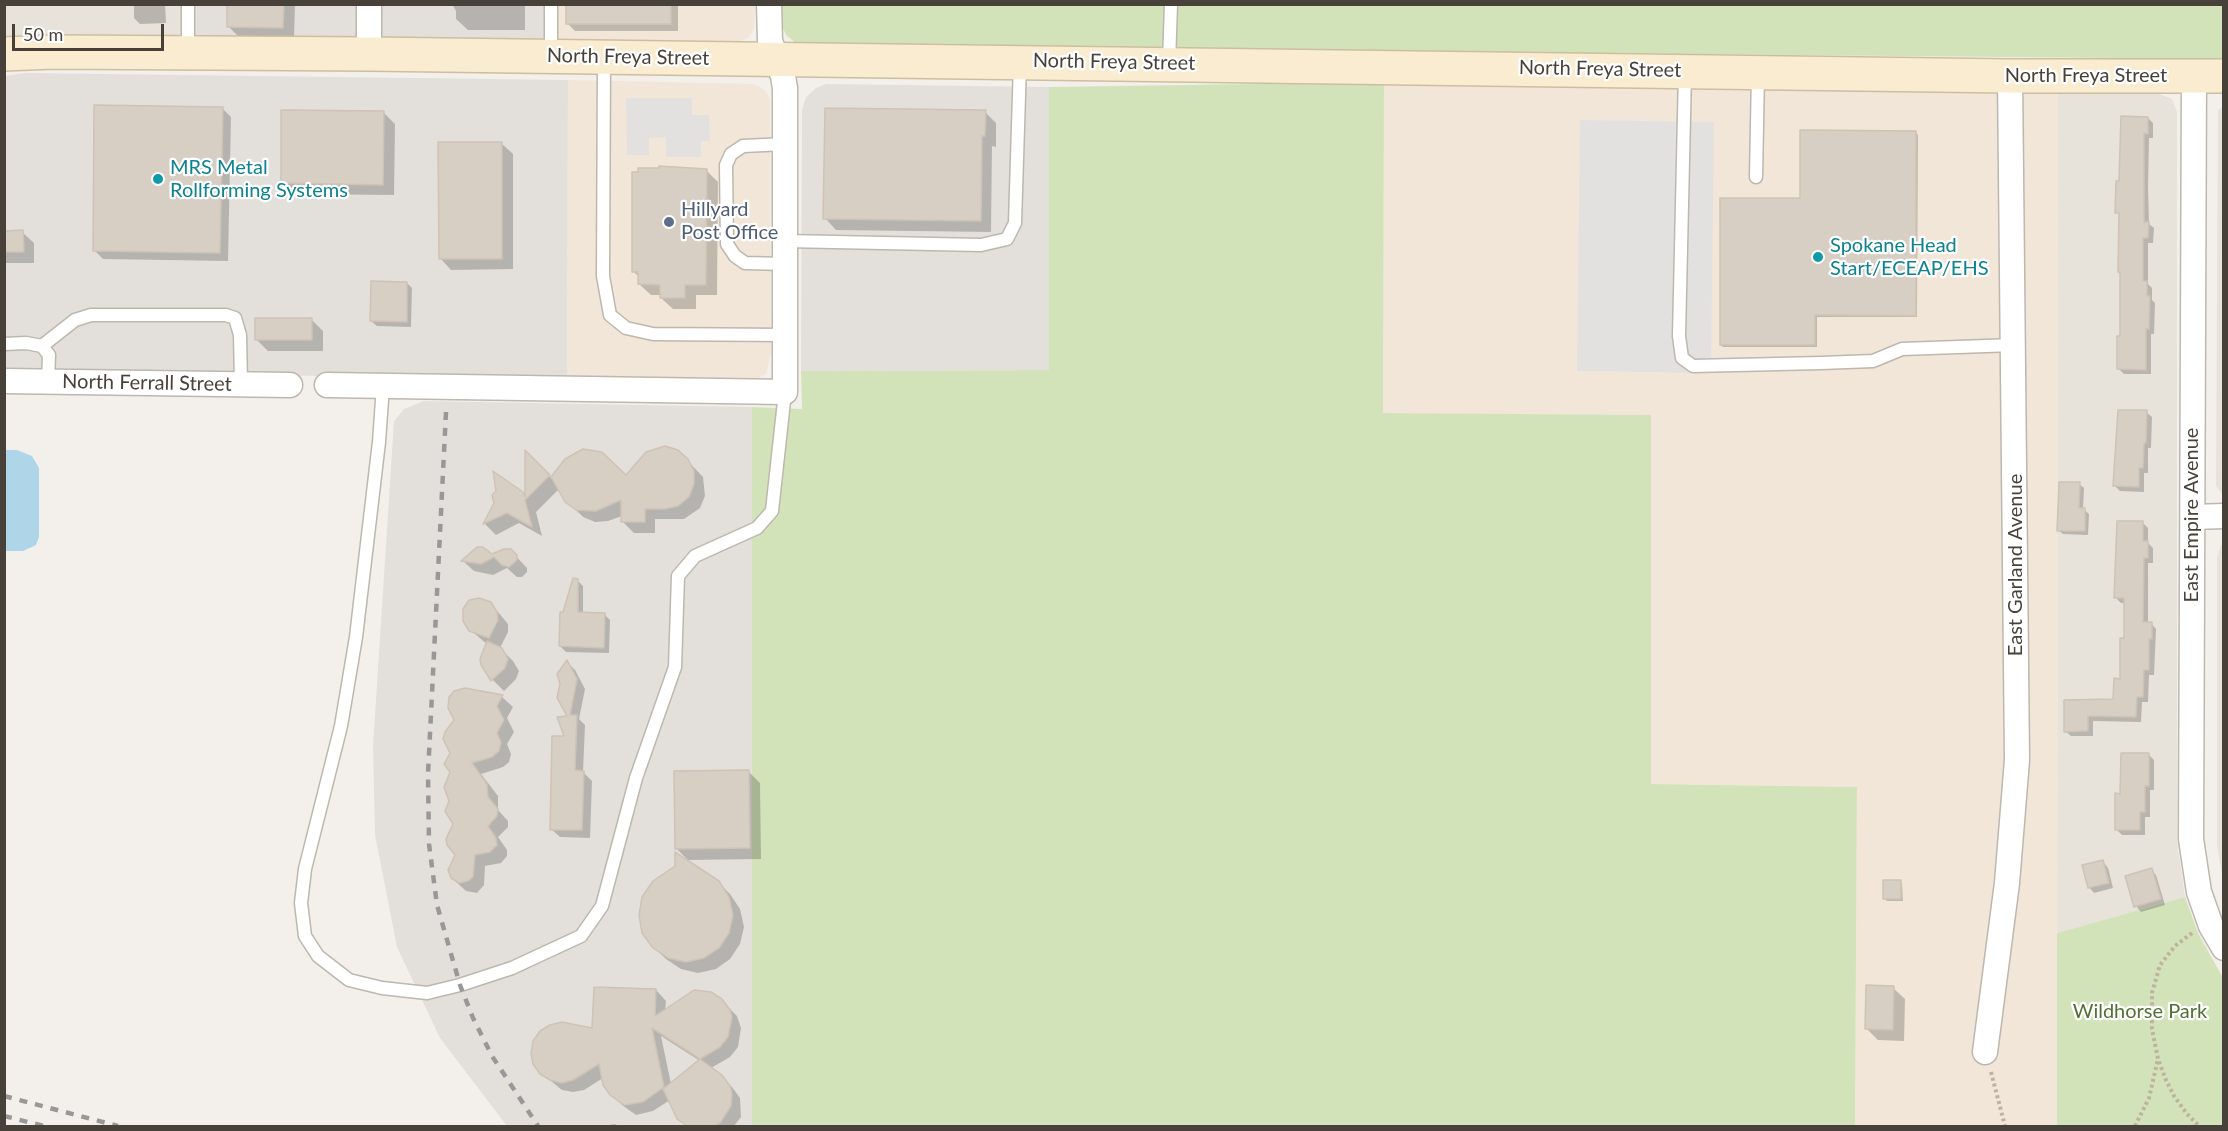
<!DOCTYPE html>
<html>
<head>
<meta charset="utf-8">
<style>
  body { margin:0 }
  #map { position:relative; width:2228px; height:1131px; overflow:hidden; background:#f3f0eb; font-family:Lato,sans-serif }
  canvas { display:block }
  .frame { position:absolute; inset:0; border:6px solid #474139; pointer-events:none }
  .scale { position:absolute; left:12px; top:24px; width:152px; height:27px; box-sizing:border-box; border:3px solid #474139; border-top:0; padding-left:8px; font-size:18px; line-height:21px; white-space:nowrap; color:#474139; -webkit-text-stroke:4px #fff; paint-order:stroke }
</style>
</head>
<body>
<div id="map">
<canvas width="2228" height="1131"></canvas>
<div class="frame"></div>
<div class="scale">50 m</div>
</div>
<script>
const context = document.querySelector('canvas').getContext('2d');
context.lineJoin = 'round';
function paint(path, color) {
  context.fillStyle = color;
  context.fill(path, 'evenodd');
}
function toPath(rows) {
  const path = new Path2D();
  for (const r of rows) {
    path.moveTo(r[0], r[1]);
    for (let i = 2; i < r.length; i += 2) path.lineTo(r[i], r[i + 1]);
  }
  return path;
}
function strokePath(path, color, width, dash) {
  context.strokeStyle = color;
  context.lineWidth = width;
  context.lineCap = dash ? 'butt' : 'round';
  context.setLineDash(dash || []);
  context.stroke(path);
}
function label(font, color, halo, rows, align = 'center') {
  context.font = font + ' Lato,sans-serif';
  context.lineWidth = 4.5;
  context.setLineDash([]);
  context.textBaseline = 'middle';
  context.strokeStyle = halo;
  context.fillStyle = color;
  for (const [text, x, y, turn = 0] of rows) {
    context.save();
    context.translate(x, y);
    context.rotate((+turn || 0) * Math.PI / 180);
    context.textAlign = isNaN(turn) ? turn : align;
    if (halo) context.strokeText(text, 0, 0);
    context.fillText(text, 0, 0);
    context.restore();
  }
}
const residential = toPath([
  [4,5,197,5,197,41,5,42],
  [2058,93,2159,94,2172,99,2177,112,2177,842,2185,897,2057,933],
  [2223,107,2223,495,2216,486,2218,110],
  [2221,545,2223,545,2223,882,2217,844,2217,557]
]);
const commercial = toPath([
  [557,5,755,5,754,29,748,38,736,43,557,44],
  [568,80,754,84,765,90,770,99,771,353,766,374,752,382,567,379],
  [1384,82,2058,93,2057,1126,1855,1126,1857,787,1651,784,1650,416,1383,413]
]);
const industrial = toPath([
  [197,5,557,5,557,44,197,41],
  [25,73,568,80,567,379,5,372,4,76],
  [826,84,1049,87,1049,370,801,371,802,110,806,97,816,88],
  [424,401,752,407,752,1126,507,1126,440,1038,397,947,375,835,373,746,394,421,404,409]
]);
const green = toPath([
  [780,4,2223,4,2224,59,811,46,796,43,786,35,780,21],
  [1384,82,1383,413,1651,415,1651,784,1857,787,1855,1126,752,1126,752,407,802,409,801,371,1049,370,1049,87],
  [2185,897,2198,933,2223,978,2223,1126,2057,1126,2057,933]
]);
const parking = toPath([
  [626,98,692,98,692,115,709,115,710,141,701,141,701,157,666,157,666,137,649,138,649,155,627,155],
  [1580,120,1714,122,1711,373,1577,371]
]);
const water = toPath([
  [5,450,17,450,32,456,39,468,39,537,36,545,23,551,5,551]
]);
const shadow = toPath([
  [134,4,165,4,166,23,140,24,134,18],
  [229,4,295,4,294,39,240,38,229,27],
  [452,4,525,4,525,30,468,30,456,19,456,11],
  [567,4,678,4,678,31,575,31,567,23],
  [222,108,231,117,228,261,103,259,95,251],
  [985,112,996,123,996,147,992,146,991,232,836,230,825,218],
  [384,113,395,124,394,195,293,194,282,183],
  [2148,118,2153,123,2153,138,2149,138,2148,187,2149,224,2154,228,2153,243,2148,243,2148,284,2152,288,2152,300,2155,303,2154,334,2151,334,2151,374,2124,374,2118,368,2121,338,2122,274,2119,272,2120,216,2117,213,2121,182],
  [1915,132,1918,135,1917,317,1817,317,1817,347,1723,347,1721,345,1802,200],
  [501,143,513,154,513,269,451,270,440,258],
  [706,170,718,182,717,295,696,295,696,309,673,309,661,298,661,295,651,295,639,284,639,277,633,271],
  [4,232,22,232,34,243,34,263,4,263],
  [4,264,6,338,4,338],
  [407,283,412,288,411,327,377,326,371,321],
  [311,319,323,331,323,351,268,351,257,340],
  [2146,412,2152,417,2151,448,2148,448,2148,473,2144,473,2144,492,2120,491,2115,486],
  [589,450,627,477,678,451,703,477,705,496,700,508,684,519,655,519,655,533,634,533,622,521,622,516,608,521,595,522,583,517,562,496,559,489,536,512,542,536,519,523,496,535,485,524,495,503,522,493,526,497,526,453,552,479,566,460,576,452],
  [2079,484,2084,488,2083,509,2089,514,2088,535,2063,534,2058,530],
  [2143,523,2148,528,2148,543,2153,548,2153,563,2148,563,2148,623,2151,623,2156,629,2154,675,2149,675,2148,702,2142,702,2141,722,2093,721,2093,736,2071,736,2065,731,2065,701,2115,701,2122,680,2125,639,2125,603,2121,603,2116,598],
  [510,550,527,568,527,572,522,577,517,577,507,568,493,575,474,571,463,561,492,556],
  [577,580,583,586,583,614,605,615,610,620,609,653,566,652,560,646,564,613],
  [493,606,508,624,508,632,500,648,513,661,519,671,516,679,504,691,493,680,483,664,488,645,468,628],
  [567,662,575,670,585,689,579,719,585,725,583,772,592,781,590,838,560,837,551,829,570,717],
  [465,690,502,697,513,707,507,718,514,732,507,744,511,754,509,762,503,767,481,774,498,796,498,810,508,821,508,827,498,837,507,850,507,856,501,863,485,866,484,885,477,893,466,891,454,880,457,854,447,842,448,833,454,824,450,801,452,753,456,720],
  [2149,755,2154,760,2154,790,2150,790,2150,817,2145,817,2145,835,2122,835,2116,829,2122,795],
  [749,772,760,783,761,859,688,860,676,848],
  [2103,862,2108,868,2113,888,2094,893,2089,887],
  [2151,870,2156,875,2165,905,2141,912,2136,906],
  [718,882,730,894,740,909,744,927,740,944,730,959,716,969,698,973,681,969,666,959,654,947],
  [1900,882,1902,884,1903,901,1887,901,1885,899],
  [1893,988,1905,999,1904,1041,1878,1040,1867,1029],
  [656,990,666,1001,665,1011,726,1005,737,1016,741,1028,738,1047,730,1057,711,1068,732,1087,740,1098,741,1117,734,1126,687,1126,678,1118,670,1100,653,1111,636,1115,622,1105,611,1094,603,1078,584,1090,573,1092,562,1090,541,1073,593,1030],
  [661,1036,700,1061,671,1084],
  [615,1124,618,1126,603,1126]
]);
const building = toPath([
  [227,4,284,4,283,28,227,27,227,4],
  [566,4,671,4,671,24,566,24,566,4],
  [94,105,223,107,220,253,93,251,94,105],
  [825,108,986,110,985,136,982,136,981,221,823,219,825,108],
  [281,110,384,111,383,185,281,183,281,110],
  [2121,116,2148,117,2148,134,2144,133,2144,222,2149,222,2148,238,2143,238,2143,281,2147,281,2147,296,2150,296,2149,329,2146,329,2146,370,2117,369,2117,336,2120,336,2120,272,2118,272,2119,213,2115,213,2116,181,2119,181,2121,116],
  [1800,130,1916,131,1916,316,1815,315,1815,345,1720,345,1720,198,1800,198,1800,130],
  [438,142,502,142,502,259,439,259,438,142],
  [659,166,707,169,706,285,685,285,685,298,660,298,660,285,638,284,638,272,632,272,632,172,638,172,638,168,659,168,659,166],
  [23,230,24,252,4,252,4,231,23,230],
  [371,281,407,282,407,322,370,321,371,281],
  [255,318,312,318,312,340,255,340,255,318],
  [2118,410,2147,410,2146,443,2144,443,2143,468,2139,468,2139,487,2113,486,2118,410],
  [665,446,678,450,688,459,694,471,694,484,689,497,678,506,665,509,645,509,645,522,621,522,621,500,596,511,576,510,565,502,551,477,565,459,583,449,602,452,626,475,646,452,665,446],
  [525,450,550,475,525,500,532,527,507,513,483,524,494,503,492,495,496,491,493,471,523,492,525,497,525,450],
  [2059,482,2080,482,2079,508,2085,508,2085,531,2057,531,2059,482],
  [2117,521,2143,521,2143,541,2148,541,2148,558,2144,558,2143,622,2152,622,2152,639,2149,639,2149,670,2144,670,2143,697,2137,697,2136,717,2088,716,2088,731,2064,732,2064,700,2113,699,2114,678,2120,679,2120,638,2124,638,2124,598,2114,598,2117,521],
  [477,547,483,547,492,554,504,549,511,549,517,555,517,560,509,567,502,565,494,557,481,564,461,561,477,547],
  [573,578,578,579,578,612,605,613,604,648,559,646,560,612,563,612,573,578],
  [479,598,491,602,497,612,498,620,489,638,469,631,463,621,463,609,469,600,479,598],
  [487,641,502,648,508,659,505,668,491,681,481,665,480,659,487,641],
  [567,660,577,679,570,715,577,715,575,770,584,771,582,830,550,830,552,736,564,736,557,717,567,716,557,698,560,684,557,674,567,660],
  [465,688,503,695,497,706,504,720,497,733,501,742,499,751,492,757,472,763,487,784,488,797,498,809,497,816,488,826,496,838,497,845,490,852,475,855,473,877,468,881,459,883,451,878,448,870,455,855,447,845,446,839,453,824,445,811,449,801,444,787,450,772,444,764,450,753,443,739,445,732,454,720,448,708,449,697,454,691,465,688],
  [2121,753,2149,753,2149,786,2145,786,2145,812,2140,812,2140,830,2115,830,2115,793,2120,794,2121,753],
  [749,770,750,848,675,849,674,771,749,770],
  [675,852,719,881,729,897,733,915,729,933,719,948,704,958,686,962,668,958,653,948,642,933,639,915,642,897,653,881,675,866,675,852],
  [2103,860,2109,883,2088,888,2082,865,2103,860],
  [2152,868,2161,899,2134,907,2125,876,2152,868],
  [1883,880,1901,880,1901,899,1883,899,1883,880],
  [1866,985,1894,986,1893,1030,1865,1029,1866,985],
  [594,987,656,989,655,1016,694,990,711,992,722,999,730,1010,732,1017,728,1037,720,1047,700,1059,722,1075,730,1086,732,1093,731,1106,720,1123,714,1126,687,1126,677,1119,663,1089,700,1059,652,1028,664,1087,643,1102,624,1105,610,1095,603,1085,599,1064,573,1080,562,1083,550,1080,540,1074,533,1064,531,1053,533,1041,540,1031,550,1025,562,1022,592,1028,594,987]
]);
const path = toPath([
  [2192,933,2175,946,2160,965,2152,993,2152,1029,2158,1059,2166,1080,2174,1096,2187,1114,2199,1126],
  [1991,1072,2005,1126],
  [2135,1126,2149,1098,2158,1059]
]);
const lane = toPath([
  [188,52,188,4],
  [551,54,551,4],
  [604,59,603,276,610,315,626,328,653,334,785,335],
  [1169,63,1171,4],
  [1685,72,1679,336,1682,358,1693,366,1821,363,1873,361,1902,349,2014,345],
  [785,144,743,146,731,154,726,165,727,244,735,256,745,263,785,264],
  [1756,177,1758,73],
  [785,241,981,245,1007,239,1015,223,1020,63],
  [4,344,26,343,42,346,49,355,48,382],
  [42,346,75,320,91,315,226,315,235,318,240,335,241,384],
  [383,386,379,442,356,637,341,726,305,869,301,903,305,936,318,956,349,980,382,988,427,993,460,985,512,968,581,936,602,906,636,778,675,667,678,576,695,556,757,528,772,511,785,392]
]);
const street = toPath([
  [369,54,369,4],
  [2194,75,2191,839,2199,892,2211,926,2224,948],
  [4,381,290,385],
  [327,385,785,392,785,88,783,76,770,41,769,4],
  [2193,517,2224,516],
  [1985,1052,2007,883,2017,760,2010,76]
]);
const secondary = toPath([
  [4,54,53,52,369,54,2010,76,2224,76]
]);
const rail = toPath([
  [446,412,428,774,429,844,437,905,460,985,473,1018,492,1056,538,1126],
  [4,1096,118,1126],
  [4,1116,44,1126]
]);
const markers = [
  [158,179,6,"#0f9aa8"],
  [669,222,6,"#5c6f8a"],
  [1818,257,6,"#0f9aa8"]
];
const streetNames = [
  ["North Freya Street",628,57,1],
  ["North Freya Street",1114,62,1],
  ["North Freya Street",1600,69,1],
  ["North Freya Street",2086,76],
  ["North Ferrall Street",147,383,1],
  ["East Empire Avenue",2192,515,-90],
  ["East Garland Avenue",2016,565,-90]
];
const cultureNames = [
  ["MRS Metal",170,168],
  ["Rollforming Systems",170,191],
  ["Spokane Head",1830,246],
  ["Start/ECEAP/EHS",1830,269]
];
const serviceNames = [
  ["Hillyard",681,210],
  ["Post Office",681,233]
];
const parkNames = [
  ["Wildhorse Park",2140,1012]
];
paint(residential, '#e7e2da');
paint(commercial, '#f2e6d9');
paint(industrial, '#e3e0dc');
paint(green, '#d3e3b9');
paint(parking, '#e3e1df');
paint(water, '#afd5e8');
paint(shadow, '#0003');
paint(building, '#d7cec4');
strokePath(building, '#cec3b5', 1.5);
strokePath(lane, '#beb7ae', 15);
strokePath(street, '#beb7ae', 27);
strokePath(secondary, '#cdbea0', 36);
strokePath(path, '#beb2a1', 4, [3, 3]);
strokePath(lane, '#fff', 12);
strokePath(street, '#fff', 24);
strokePath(secondary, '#f9ecd0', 33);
strokePath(rail, '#989898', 4.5, [8, 8]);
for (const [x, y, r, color] of markers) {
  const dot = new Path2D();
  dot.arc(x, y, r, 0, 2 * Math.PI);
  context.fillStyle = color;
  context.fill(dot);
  strokePath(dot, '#fff', 2);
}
label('20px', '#474139', '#fff', streetNames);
label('20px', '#0d838f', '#fff', cultureNames, 'left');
label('20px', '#4e5e75', '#fff', serviceNames, 'left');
label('20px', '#4f7233', '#fff', parkNames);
</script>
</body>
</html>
